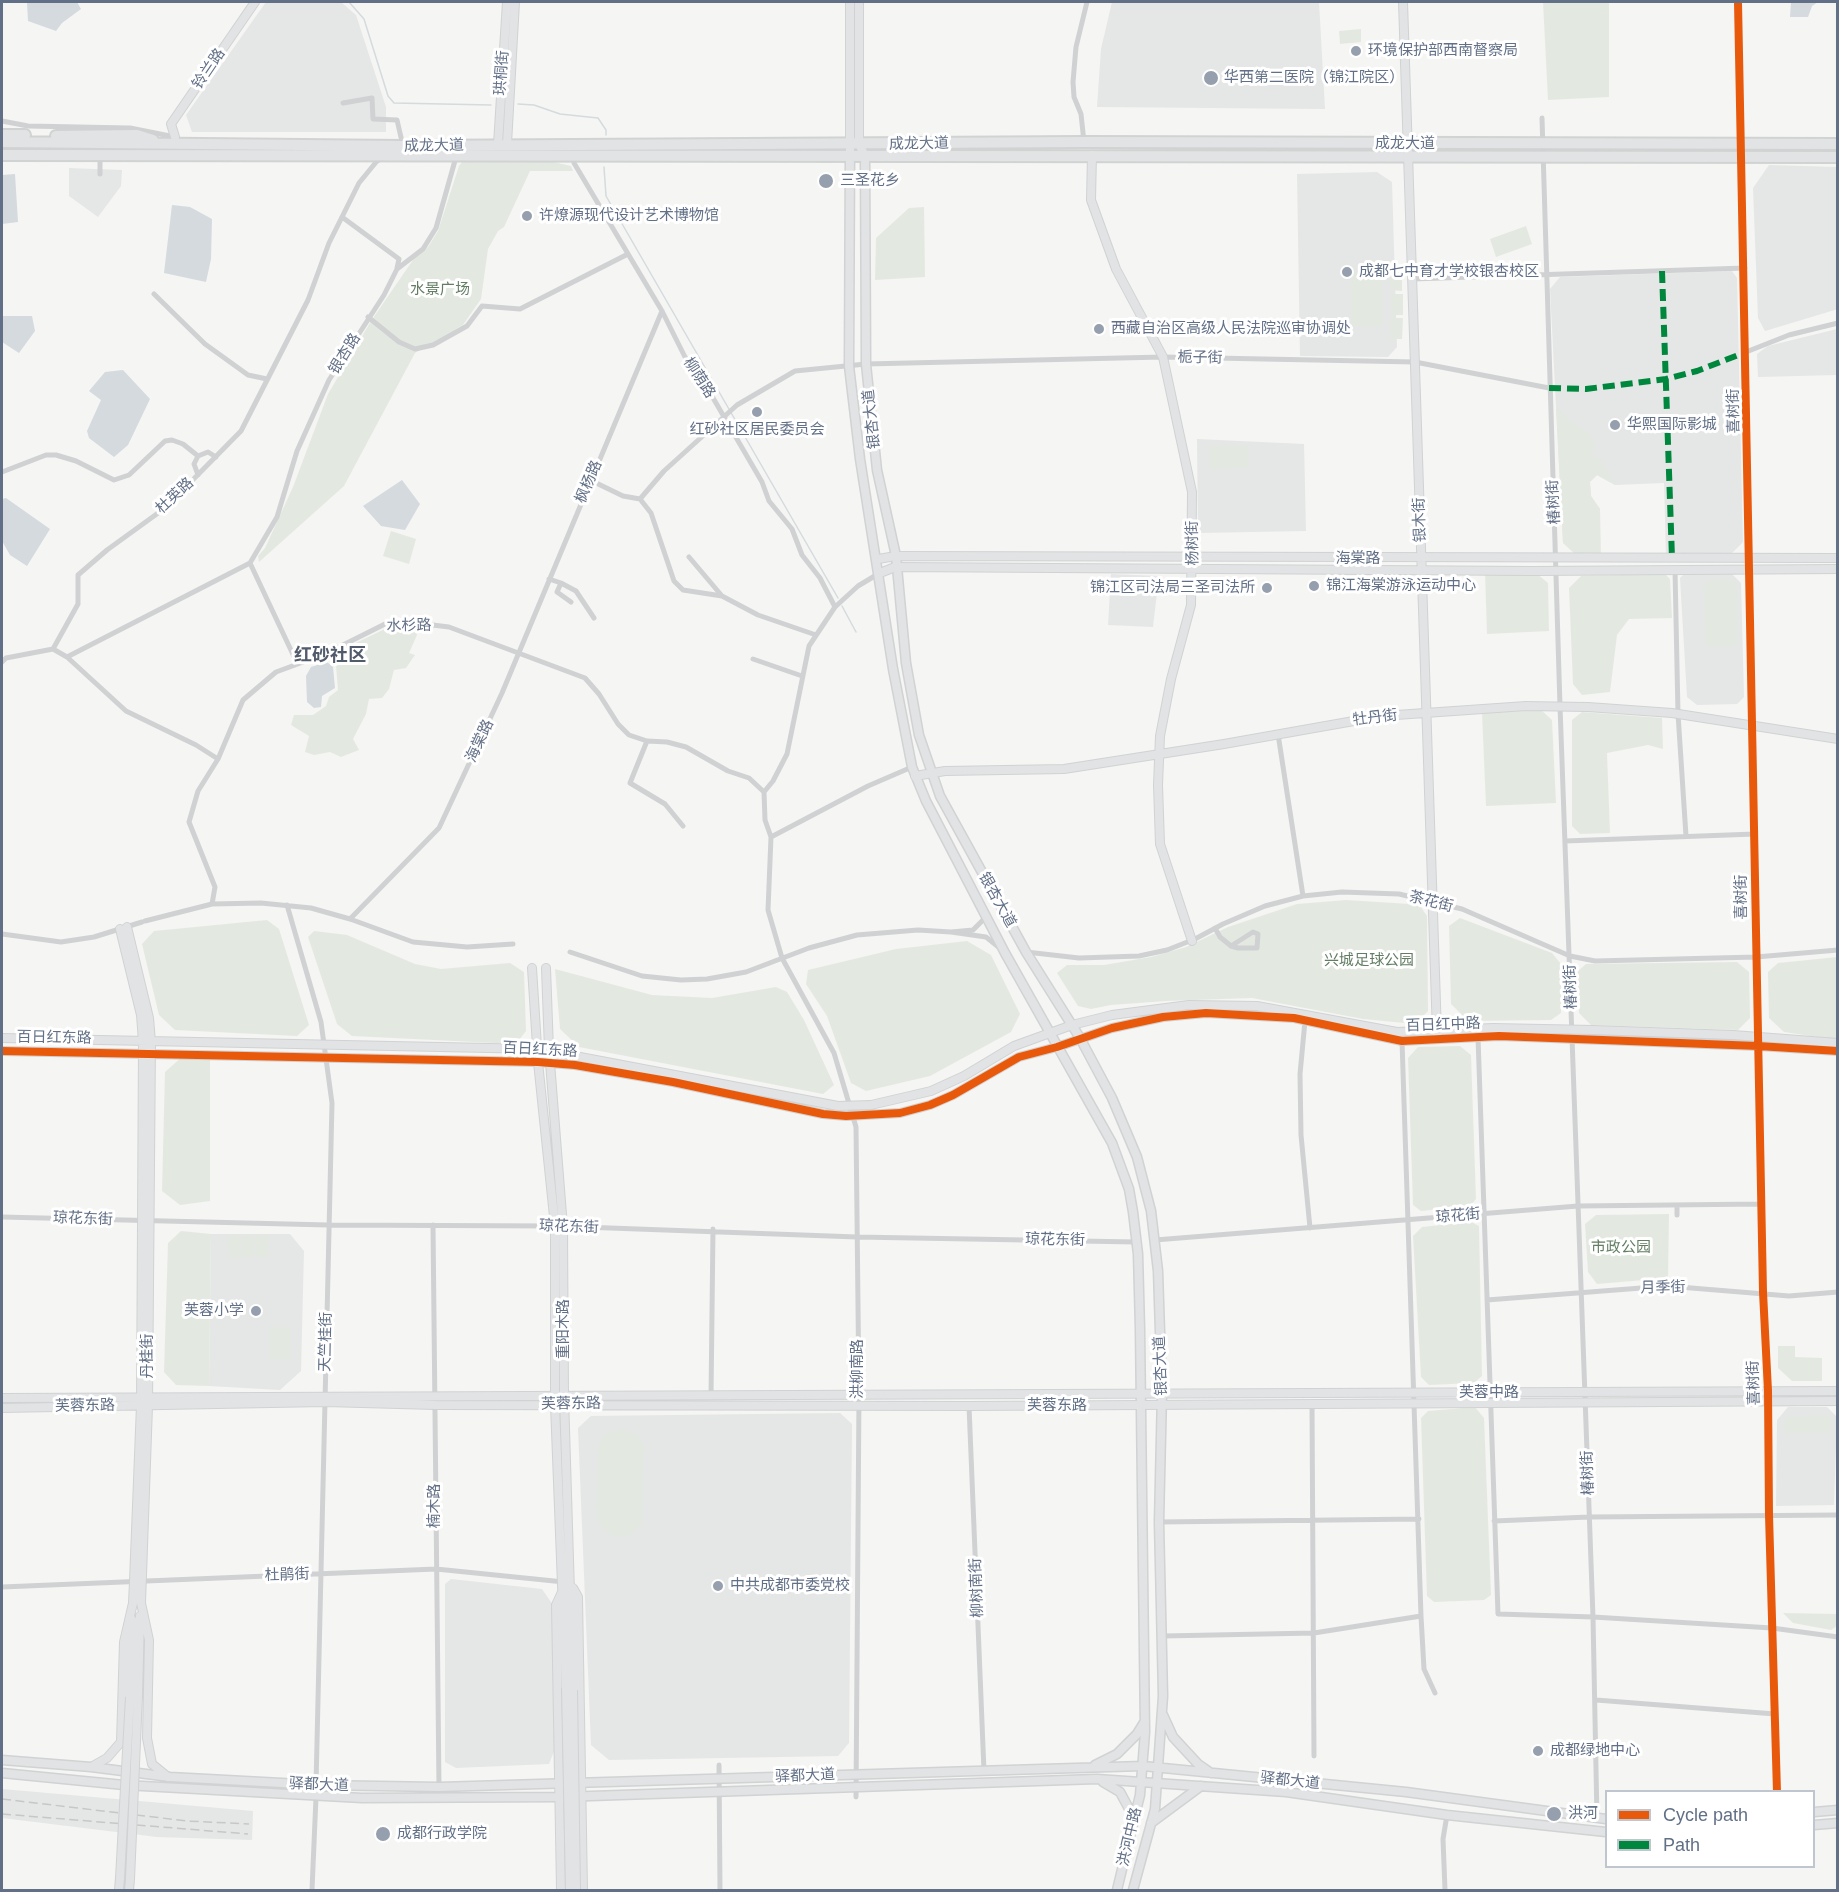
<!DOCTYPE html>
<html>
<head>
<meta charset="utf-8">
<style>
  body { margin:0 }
  #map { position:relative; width:1839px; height:1892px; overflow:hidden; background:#f5f5f3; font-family:Helvetica,sans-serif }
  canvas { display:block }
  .frame { position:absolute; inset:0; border:3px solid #627087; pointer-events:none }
  .legend { position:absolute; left:1605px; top:1790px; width:210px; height:78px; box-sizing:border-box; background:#fff; border:2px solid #c0c6cf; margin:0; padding:8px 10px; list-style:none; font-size:18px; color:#627087 }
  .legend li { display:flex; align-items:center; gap:12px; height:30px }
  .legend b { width:30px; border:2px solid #c0c6cf }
</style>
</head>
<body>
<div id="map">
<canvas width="1839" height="1892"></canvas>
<div class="frame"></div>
<ul class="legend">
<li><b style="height:8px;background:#e8590c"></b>Cycle path</li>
<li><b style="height:8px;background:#00873e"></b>Path</li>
</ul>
</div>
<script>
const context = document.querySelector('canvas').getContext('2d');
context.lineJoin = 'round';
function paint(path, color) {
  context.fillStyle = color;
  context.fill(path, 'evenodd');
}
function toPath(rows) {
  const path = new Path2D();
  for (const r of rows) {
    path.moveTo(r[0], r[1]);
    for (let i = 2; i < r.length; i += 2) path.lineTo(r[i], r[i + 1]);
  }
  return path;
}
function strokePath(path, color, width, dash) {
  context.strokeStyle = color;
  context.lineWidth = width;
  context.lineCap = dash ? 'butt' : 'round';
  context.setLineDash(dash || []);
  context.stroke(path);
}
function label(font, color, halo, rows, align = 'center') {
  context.font = font + ' Helvetica,"Noto Sans SC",sans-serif';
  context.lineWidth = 6;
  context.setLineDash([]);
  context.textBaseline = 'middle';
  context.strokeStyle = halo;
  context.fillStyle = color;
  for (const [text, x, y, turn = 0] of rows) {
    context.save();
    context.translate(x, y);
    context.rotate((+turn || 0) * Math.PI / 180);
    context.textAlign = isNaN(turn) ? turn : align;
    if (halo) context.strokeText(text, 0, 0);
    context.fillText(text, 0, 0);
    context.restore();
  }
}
const built = toPath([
  [266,2,341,2,356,15,386,107,386,132,192,132,186,115],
  [1112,2,1319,2,1325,109,1097,107,1101,49],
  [1769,165,1837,167,1838,309,1765,331,1758,318,1753,188],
  [69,168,122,170,121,186,98,217,69,196],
  [1377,172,1392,182,1397,347,1388,357,1300,356,1297,174],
  [1732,271,1737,278,1743,542,1730,555,1666,556,1664,483,1615,485,1597,475,1590,482,1591,496,1600,509,1563,543,1550,289,1560,277],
  [1837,329,1837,375,1758,377,1757,354,1768,346],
  [1197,439,1304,444,1306,531,1198,533],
  [1111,574,1159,576,1153,627,1108,625],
  [1684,574,1732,574,1741,583,1744,697,1737,704,1697,705,1687,697,1680,578],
  [211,1234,290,1234,304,1251,301,1371,280,1390,209,1386],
  [1788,1407,1827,1407,1837,1417,1834,1505,1776,1506,1777,1420],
  [840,1413,852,1424,849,1743,838,1756,609,1760,591,1745,578,1428,591,1416],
  [451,1579,542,1589,553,1605,557,1744,549,1764,456,1768,445,1762,445,1584],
  [2,1789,253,1811,252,1840,157,1837,2,1818]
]);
const green = toPath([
  [1543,2,1609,2,1609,97,1548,100],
  [1361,29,1361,42,1340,44,1339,31],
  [549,161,571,166,573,171,530,171,504,227,498,231,488,249,481,299,463,325,415,353,344,486,259,562,258,556,265,548,293,487,328,394,371,321,415,257,428,247,438,231,459,166,462,162],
  [924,207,925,277,875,280,876,238,909,208],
  [1526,226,1532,244,1496,257,1490,239],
  [1390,270,1402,270,1402,291,1390,290],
  [1351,271,1382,271,1382,326,1351,326],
  [1391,294,1403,294,1403,315,1391,315],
  [1391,318,1403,318,1402,339,1390,339],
  [1556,408,1573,424,1588,432,1594,444,1591,458,1599,458,1615,485,1597,475,1590,481,1591,496,1600,509,1601,557,1578,557,1563,543],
  [1210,446,1248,446,1248,468,1210,469],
  [391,531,416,539,409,564,383,556],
  [1485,572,1536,573,1548,583,1549,631,1487,634],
  [1665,574,1670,579,1672,618,1629,619,1617,635,1610,692,1582,695,1573,684,1569,588,1581,576],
  [1736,580,1737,645,1706,646,1705,581],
  [391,626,416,628,417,635,409,653,415,655,406,668,394,670,389,689,382,698,369,699,366,714,353,739,359,750,341,757,330,752,314,755,305,752,309,736,291,725,294,715,313,715,326,706,329,697,338,690,335,653],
  [1541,710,1552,720,1556,803,1486,806,1482,713],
  [1582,712,1662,718,1663,749,1648,745,1607,753,1610,833,1580,834,1572,826,1572,720],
  [1346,900,1410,904,1420,906,1427,916,1428,1011,1415,1024,1363,1019,1252,998,1166,1001,1111,1005,1091,1009,1078,1006,1057,973,1067,965,1104,965,1151,957,1186,947,1228,927,1297,904],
  [1460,918,1552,953,1561,964,1561,1013,1551,1020,1468,1021,1451,1004,1449,926],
  [267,920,279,929,309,1025,297,1036,175,1030,159,1015,142,944,154,931],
  [314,931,347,935,415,964,441,969,510,963,524,972,526,1031,516,1044,352,1036,337,1024,308,937],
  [967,941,991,955,1020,1014,1011,1032,930,1076,866,1091,851,1083,827,1016,806,984,808,970,896,949],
  [1837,957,1837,1040,1784,1032,1769,1018,1768,972,1778,963],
  [1737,962,1749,972,1750,1018,1738,1030,1591,1025,1579,1013,1577,972,1586,964],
  [555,969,652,995,712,998,776,987,787,992,804,1020,834,1085,823,1094,579,1047,560,1029],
  [1460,1046,1471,1055,1476,1199,1470,1206,1421,1211,1413,1205,1408,1058,1418,1047],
  [190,1050,210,1052,210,1201,180,1205,162,1191,165,1072],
  [1669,1214,1668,1278,1597,1284,1588,1272,1585,1224,1596,1215],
  [1471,1222,1479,1226,1482,1376,1474,1383,1429,1385,1421,1377,1413,1236,1422,1227],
  [181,1231,211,1234,209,1386,176,1385,164,1372,168,1243],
  [229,1235,241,1235,241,1257,229,1257],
  [243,1235,255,1236,254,1257,242,1257],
  [256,1235,268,1235,268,1257,256,1257],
  [270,1327,290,1327,290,1359,270,1359],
  [1778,1346,1795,1346,1795,1357,1822,1358,1822,1381,1792,1381,1778,1368],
  [1475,1407,1484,1418,1491,1595,1484,1600,1434,1602,1427,1596,1421,1418,1428,1411],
  [1831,1416,1831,1432,1785,1433,1785,1417],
  [621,1429,636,1434,644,1446,642,1523,632,1534,616,1537,603,1529,597,1515,598,1446,607,1433],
  [1783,1613,1837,1614,1837,1626,1831,1630,1793,1623]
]);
const water = toPath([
  [27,2,77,2,81,9,62,23,56,31,28,21],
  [1791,2,1818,2,1812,6,1808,17,1790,17],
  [15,174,18,222,2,224,2,175],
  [172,205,190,207,212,219,211,259,206,282,164,273],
  [2,316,32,316,35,331,19,353,2,342],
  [123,370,150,399,128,445,114,457,89,438,87,431,101,400,89,391,105,372],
  [402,480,420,504,405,530,381,526,363,506],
  [6,498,50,529,27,566,10,555,2,541,2,499],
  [327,662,333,667,335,688,322,696,321,707,314,708,307,702,306,676,311,667]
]);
const stream = toPath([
  [349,2,364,19,388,96,394,103,491,105],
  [518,104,534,105,560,114,598,118,606,130,606,135],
  [604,167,606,196,838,598],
  [842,606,856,632]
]);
const street = toPath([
  [1738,2,1763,1292,1768,1391,1769,1515,1777,1792],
  [343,103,372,98,373,119,397,120,403,146],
  [1542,118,1560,706,1593,1617,1597,1819],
  [2,121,28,126,130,128,175,137],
  [1084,142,1081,114,1074,97,1073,82,1076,47,1087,2],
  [573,154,574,163,662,311,685,357,695,367,762,482,769,501,792,529,802,555,820,578,835,607],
  [100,155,100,174],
  [342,217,399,259,397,268],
  [1412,279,1745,268],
  [154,294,205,344,248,375,267,379],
  [368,317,399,342,415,349,433,345,467,326,482,306,520,309,628,254],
  [1746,352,1789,335,1838,323],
  [2,472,46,455,56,455,76,461,114,480,129,475,165,441,172,440,183,444,198,456],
  [198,475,194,464,198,456,208,452,216,457],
  [590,480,623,496,640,499,664,471,737,405,795,371,866,364,1163,357,1415,362,1549,388],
  [640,499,651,513,674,581,683,590,722,596],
  [689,557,722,596,758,615,816,635],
  [250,563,297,663],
  [1675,570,1678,714,1686,836],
  [549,579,561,583,557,592,571,602],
  [561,583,576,591,594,618],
  [67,657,250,563,277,517,297,451,329,380,384,295,397,269,423,249,436,228,456,157],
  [753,659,802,676],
  [2,662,6,658,53,649],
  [1278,734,1303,896],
  [647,741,630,783,665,804,683,826],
  [218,759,196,745,126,711,67,657,53,649,78,604,78,575,107,550,165,508,241,431,308,300,329,243,359,183,377,161,383,158],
  [764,792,765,820,771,837,768,910,782,958,834,1053,856,1127,859,1394,856,1797],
  [764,792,773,781,787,754,809,646,835,607,858,586,878,574],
  [771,837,868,786,912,767],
  [1565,841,1755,834],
  [212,904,215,887,189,822,198,791,218,759,243,700,276,672,325,654,387,623,416,623,449,627,585,678,599,694,618,724,629,735,647,741,667,742,686,747,728,771,749,778,764,792],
  [287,905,321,1022,332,1103,316,1785],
  [987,916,973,930,951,932,986,937,1001,949],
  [350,919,439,828,502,693,662,311],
  [145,921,212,904,261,903,311,908,350,919,413,942,467,947,513,944],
  [1215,928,1220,937,1231,946,1238,948,1257,948,1258,934,1253,932,1231,946],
  [2,934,61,942,94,937,142,922],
  [570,952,642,976,681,980,707,979,746,972,809,948,857,935,918,930,951,932],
  [1026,952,1079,958,1139,956,1167,950,1195,939,1223,924,1265,906,1303,896,1342,892,1399,894,1462,909,1570,956,1595,961,1756,957,1838,950],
  [1305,1021,1300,1074,1301,1135,1310,1228],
  [1478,1037,1498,1614,1593,1617,1772,1628,1838,1637],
  [1402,1041,1421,1616,1424,1669,1435,1693],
  [1677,1205,1677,1215],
  [2,1217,328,1225,555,1226,857,1237,1136,1242],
  [433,1225,439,1787],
  [1155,1240,1578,1206,1761,1204],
  [1487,1300,1667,1286,1789,1296,1838,1292],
  [711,1396,713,1229],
  [1312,1404,1314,1756],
  [969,1406,984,1771],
  [1494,1521,1589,1517,1838,1515],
  [1159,1522,1419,1519],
  [2,1587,436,1569,564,1582],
  [1163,1636,1314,1633,1421,1616],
  [1596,1700,1775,1714],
  [719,1765,720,1890],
  [312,1890,316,1797],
  [1445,1890,1443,1839,1447,1815]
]);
const secondary = toPath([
  [859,2,859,144],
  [1403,2,1437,1034],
  [175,137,171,124,255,2],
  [498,144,507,2],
  [507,144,515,2],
  [850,145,850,2],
  [1092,155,1091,200,1116,269,1163,357,1192,492,1191,605,1171,679,1160,736,1158,785,1160,844,1192,941],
  [878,559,896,556,1838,558],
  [880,573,895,567,1533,571,1838,569],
  [915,776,945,771,1064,769,1224,744,1382,716,1526,706,1588,707,1672,713,1838,739],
  [127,927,149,1018,151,1042,148,1406,141,1603,149,1640,147,1738,152,1764,168,1777],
  [532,968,538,1062,555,1226,555,1405,566,1688],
  [546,968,549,1050,563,1227,564,1396,573,1690],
  [2,1038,538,1049,838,1106,871,1105,931,1091,964,1076,1014,1046,1072,1025,1112,1015,1189,1005,1257,1006,1397,1032,1493,1028,1593,1030,1733,1035,1838,1043],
  [2,1051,538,1062,575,1065,673,1082,823,1114,846,1116,900,1113,930,1105,953,1095,1019,1057,1057,1047,1112,1028,1163,1017,1206,1013,1294,1018,1402,1041,1499,1036,1758,1046,1838,1051],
  [2,1398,1838,1391],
  [2,1408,325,1402,435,1405,969,1406,1838,1401],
  [573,1588,578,1597,583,1890],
  [138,1696,140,1616],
  [130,1697,132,1620],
  [91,1767,107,1758,121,1742,124,1642,133,1603,134,1581,141,1405,143,1042,141,1015,120,929],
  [119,1890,120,1878],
  [129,1890,130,1879],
  [561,1890,556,1605,562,1592]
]);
const primary = toPath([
  [859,144,865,156,866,364,877,470,896,556,906,663,919,735,940,796,1026,952,1080,1038,1112,1098,1137,1157,1151,1211,1158,1271,1162,1393,1159,1522,1163,1696,1155,1809,1133,1890],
  [850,145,849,366,860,459,893,669,912,767,926,801,1005,953,1112,1143,1129,1189,1133,1212,1138,1254,1140,1329,1145,1732,1140,1795,1117,1890],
  [1163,1715,1173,1737,1198,1764,1211,1773],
  [2,1760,91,1767,170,1777,319,1785,439,1787,1143,1766,1406,1792,1606,1819],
  [1095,1765,1117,1754,1137,1734,1145,1721],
  [2,1773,124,1785,362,1798,561,1797,1097,1779,1286,1792,1447,1815,1606,1832],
  [1103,1782,1120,1792,1134,1818],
  [1814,1812,1838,1810],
  [1151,1823,1201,1786],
  [1814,1825,1838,1823]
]);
const highway = toPath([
  [2,135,25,135],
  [56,136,137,135,153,140],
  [2,142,403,146,1084,142,1838,144],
  [2,155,1838,157]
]);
const rail = toPath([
  [2,1799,187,1821,249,1824],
  [2,1814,248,1834]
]);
const secondaryBridge = toPath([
  [566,1688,570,1890],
  [573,1690,576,1890],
  [120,1878,130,1697],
  [130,1879,138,1696]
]);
const quiet = toPath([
  [1662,271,1672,558],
  [1549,388,1586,389,1666,379,1697,371,1746,352]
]);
const cycleway = toPath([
  [1738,2,1763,1292,1768,1391,1769,1515,1777,1792],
  [2,1051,538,1062,575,1065,673,1082,823,1114,846,1116,900,1113,930,1105,953,1095,1019,1057,1057,1047,1112,1028,1163,1017,1206,1013,1294,1018,1402,1041,1499,1036,1758,1046,1838,1051]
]);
const markers = [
  [1356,51,6,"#959fad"],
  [1211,78,8,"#959fad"],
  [826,181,8,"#959fad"],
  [527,216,6,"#959fad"],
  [1347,272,6,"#959fad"],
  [1099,329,6,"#959fad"],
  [757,412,6,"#959fad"],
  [1615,425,6,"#959fad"],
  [1314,586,6,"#959fad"],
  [1267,588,6,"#959fad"],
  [256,1311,6,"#959fad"],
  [718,1586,6,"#959fad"],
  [1538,1751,6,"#959fad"],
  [1554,1814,8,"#959fad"],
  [383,1834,8,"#959fad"]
];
const poiNames = [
  ["环境保护部西南督察局",1368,51],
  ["华西第二医院（锦江院区）",1224,78],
  ["三圣花乡",840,181],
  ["许燎源现代设计艺术博物馆",539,216],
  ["成都七中育才学校银杏校区",1359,272],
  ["西藏自治区高级人民法院巡审协调处",1111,329],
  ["华熙国际影城",1627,425],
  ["红砂社区居民委员会",757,430,"center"],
  ["锦江海棠游泳运动中心",1326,586],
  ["锦江区司法局三圣司法所",1255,588,"right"],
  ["芙蓉小学",244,1311,"right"],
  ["中共成都市委党校",730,1586],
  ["成都绿地中心",1550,1751],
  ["洪河",1568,1814],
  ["成都行政学院",397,1834]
];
const streetNames = [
  ["铃兰路",209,69,-56],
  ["珙桐街",502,73,-86],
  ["成龙大道",919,144,-1],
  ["成龙大道",1405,144],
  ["成龙大道",434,146,-1],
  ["银杏路",345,354,-58],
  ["栀子街",1200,358,1],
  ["柳荫路",699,378,57],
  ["喜树街",1734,411,-91],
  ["银杏大道",872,419,-96],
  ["枫杨路",589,482,-67],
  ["杜英路",175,496,-43],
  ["椿树街",1554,502,-93],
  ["银木街",1420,520,-92],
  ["杨树街",1193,543,-91],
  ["海棠路",1358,559],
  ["水杉路",409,626,-1],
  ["牡丹街",1375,718,-7],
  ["海棠路",480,741,-65],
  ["喜树街",1742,897,-90],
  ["银杏大道",997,900,61],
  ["茶花街",1431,902,14],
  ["椿树街",1571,987,-92],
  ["百日红中路",1443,1025,-2],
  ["百日红东路",54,1038,1],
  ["百日红东路",540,1050,3],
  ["琼花街",1458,1216,-5],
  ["琼花东街",83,1219,2],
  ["琼花东街",569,1227,2],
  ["琼花东街",1055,1240,1],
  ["月季街",1663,1288,-1],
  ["重阳木路",564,1329,-90],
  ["天竺桂街",326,1342,-89],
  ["丹桂街",148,1356,-90],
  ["银杏大道",1161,1366,-92],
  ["洪柳南路",858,1369,-90],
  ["喜树街",1754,1383,-92],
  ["芙蓉中路",1489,1393],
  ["芙蓉东路",571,1404,-1],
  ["芙蓉东路",85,1406,-1],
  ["芙蓉东路",1057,1406],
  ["椿树街",1588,1473,-92],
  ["楠木路",435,1506,-90],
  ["杜鹃街",287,1575,-2],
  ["柳树南街",977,1588,-92],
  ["驿都大道",805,1776,-2],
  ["驿都大道",1290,1781,6],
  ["驿都大道",319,1785,2],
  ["洪河中路",1130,1837,-77]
];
const parkNames = [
  ["水景广场",440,290],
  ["兴城足球公园",1369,961],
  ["市政公园",1621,1248]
];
const quarterNames = [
  ["红砂社区",330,656]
];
paint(built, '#e5e6e6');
paint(green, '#e3e9e1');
paint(water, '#d4dade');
strokePath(stream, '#d4dade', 1.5);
strokePath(secondary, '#d0d2d3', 10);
strokePath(primary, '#d1d2d3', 11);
strokePath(highway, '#d1d3d3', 14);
strokePath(street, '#d0d1d2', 5);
strokePath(secondary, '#e2e3e4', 8);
strokePath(primary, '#e2e3e4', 8);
strokePath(highway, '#e2e3e4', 10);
strokePath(rail, '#c7c7c8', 1.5, [9, 4.5]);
strokePath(secondaryBridge, '#d0d2d3', 10, []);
strokePath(secondaryBridge, '#e2e3e4', 8);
strokePath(quiet, '#00873e', 6, [12, 6]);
strokePath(cycleway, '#e8590c', 8);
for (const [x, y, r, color] of markers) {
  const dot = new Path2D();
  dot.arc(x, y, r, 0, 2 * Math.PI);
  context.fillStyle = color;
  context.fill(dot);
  strokePath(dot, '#fff', 2);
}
label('15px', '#627087', '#fff', poiNames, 'left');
label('15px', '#627087', '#fff', streetNames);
label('15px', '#627d62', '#fff', parkNames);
label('bold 18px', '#515b6b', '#fff', quarterNames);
</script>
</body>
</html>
